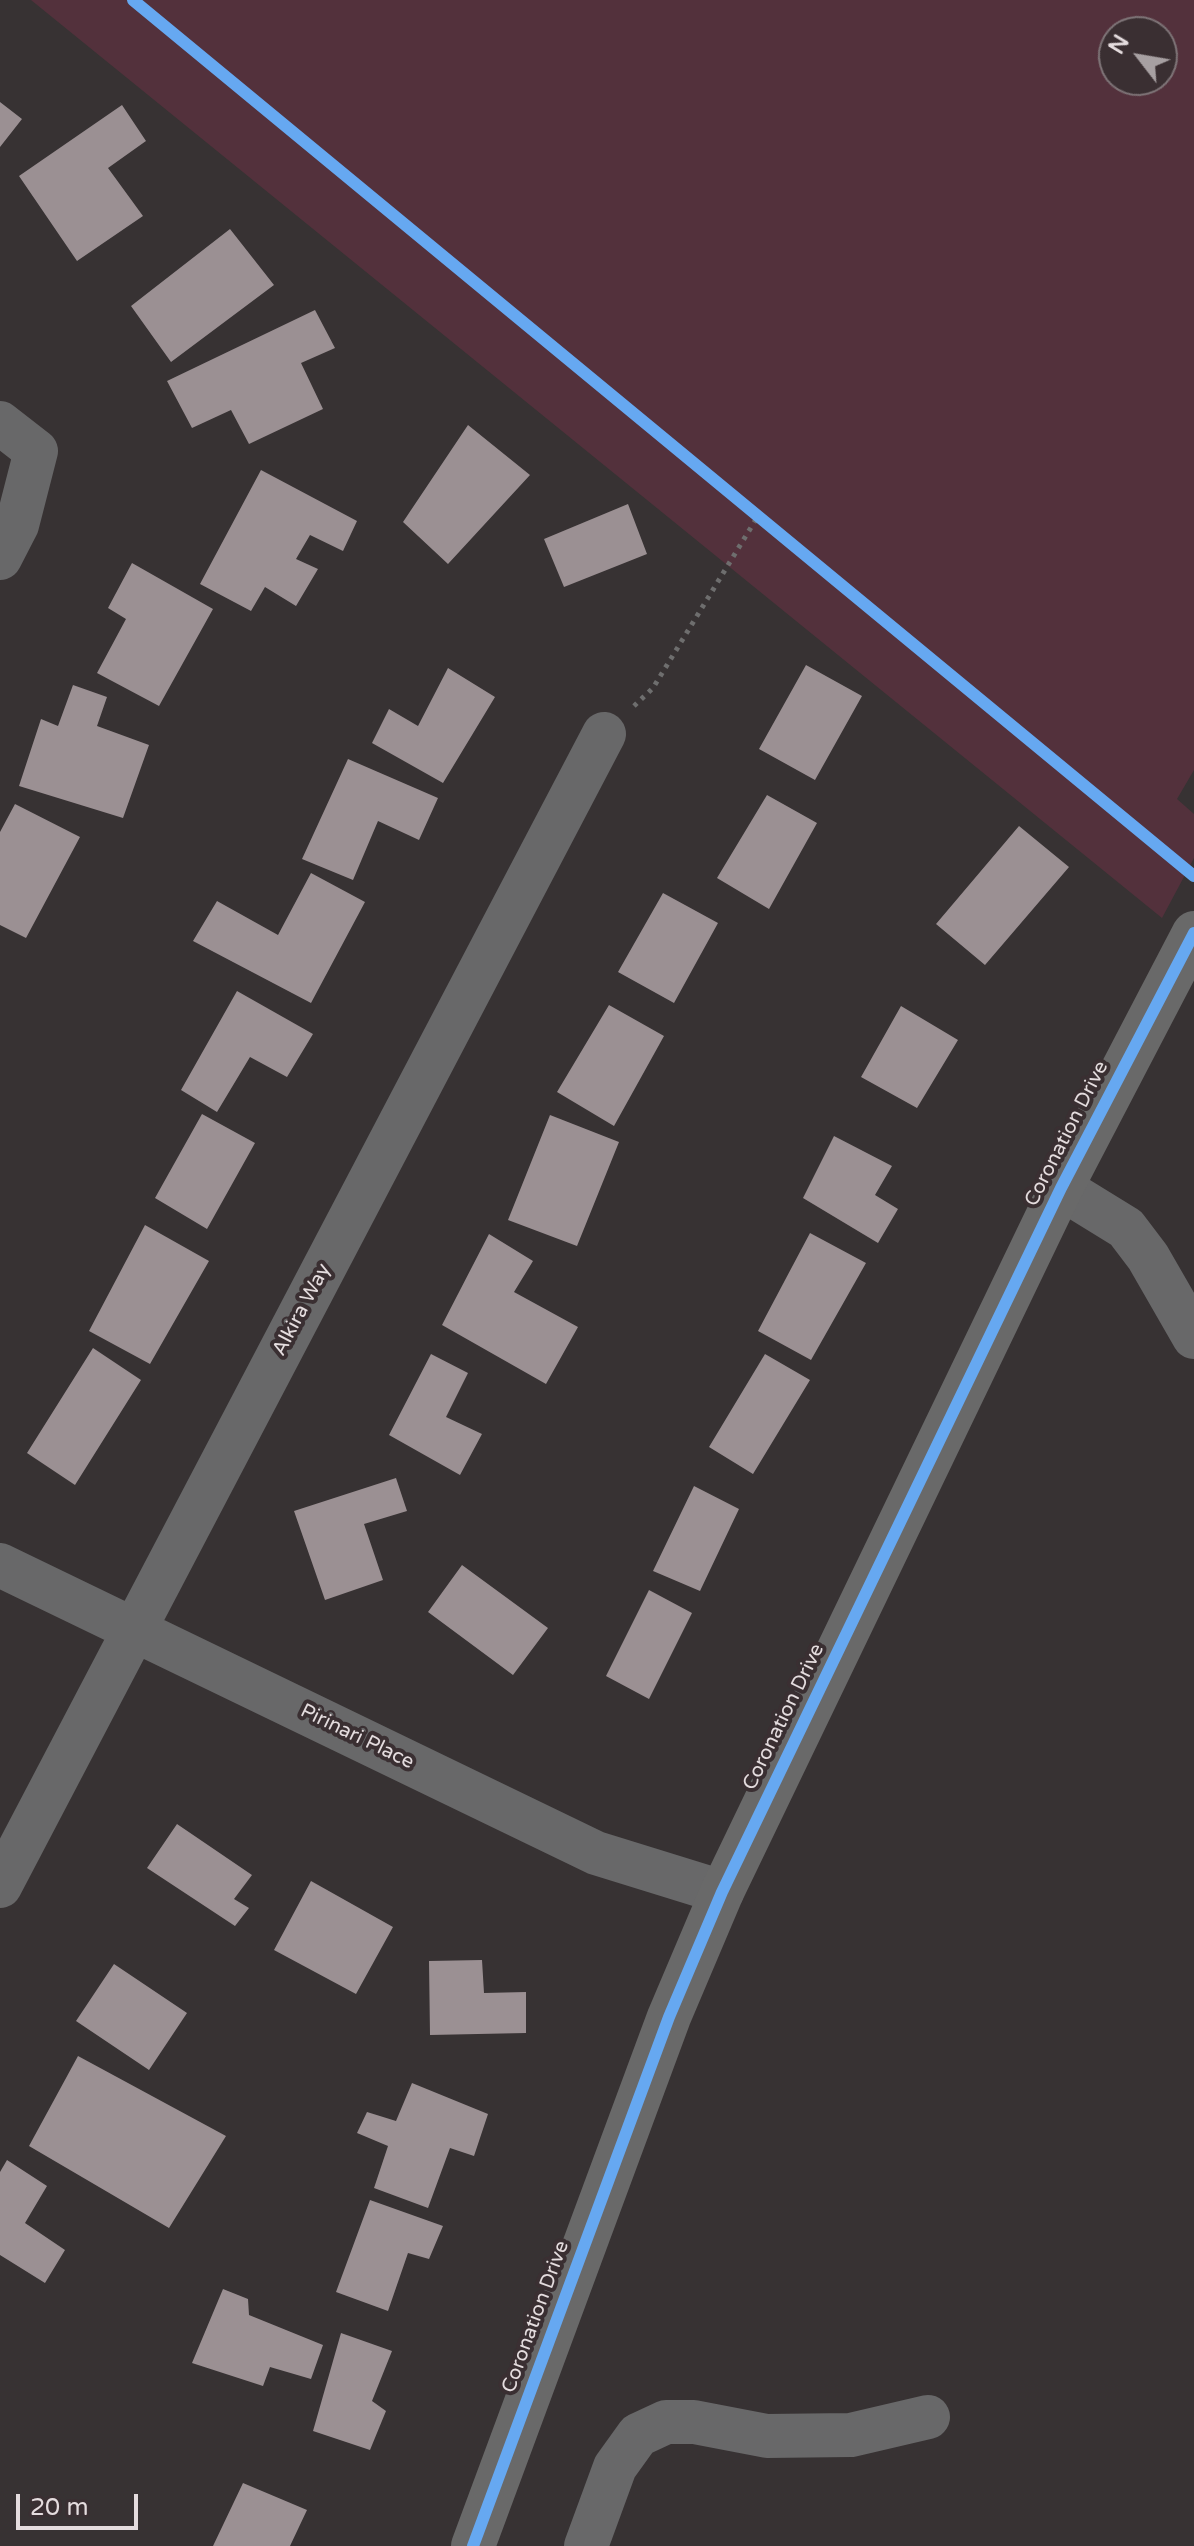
<!DOCTYPE html>
<html>
<head>
<meta charset="utf-8">
<style>
  body { margin:0 }
  #map { position:relative; width:1194px; height:2546px; overflow:hidden; background:#373233; font-family:"Varela Round",sans-serif }
  canvas { display:block }
  .north { position:absolute; left:1098px; top:16px; width:80px; height:80px; box-sizing:border-box; background:#3a2f32; border:2px solid #7e7477; border-radius:50%; rotate:301deg; font-size:22px; font-weight:700; line-height:32px; text-align:center; color:#e4dcde }
  .north::after { content:''; display:block; margin:auto; width:28px; height:36px; background:#a7a0a2; clip-path:polygon(50% 0,100% 100%,50% 72%,0 100%) }
  .scale { position:absolute; left:16px; top:2494px; width:122px; height:36px; box-sizing:border-box; border:4px solid #e4dcde; border-top:0; padding-left:10px; font-size:24px; line-height:28px; white-space:nowrap; color:#e4dcde; -webkit-text-stroke:6px #3a2f32; paint-order:stroke }
</style>
</head>
<body>
<div id="map">
<canvas width="1194" height="2546"></canvas>
<div class="north">N</div>
<div class="scale">20 m</div>
</div>
<script>
const context = document.querySelector('canvas').getContext('2d');
context.lineJoin = 'round';
function paint(path, color) {
  context.fillStyle = color;
  context.fill(path, 'evenodd');
}
function toPath(rows) {
  const path = new Path2D();
  for (const r of rows) {
    path.moveTo(r[0], r[1]);
    for (let i = 2; i < r.length; i += 2) path.lineTo(r[i], r[i + 1]);
  }
  return path;
}
function strokePath(path, color, width, dash) {
  context.strokeStyle = color;
  context.lineWidth = width;
  context.lineCap = dash ? 'butt' : 'round';
  context.setLineDash(dash || []);
  context.stroke(path);
}
function label(font, color, halo, rows, align = 'center') {
  context.font = font + ' "Varela Round",sans-serif';
  context.lineWidth = 8;
  context.setLineDash([]);
  context.textBaseline = 'middle';
  context.strokeStyle = halo;
  context.fillStyle = color;
  for (const [text, x, y, turn = 0] of rows) {
    context.save();
    context.translate(x, y);
    context.rotate((+turn || 0) * Math.PI / 180);
    context.textAlign = isNaN(turn) ? turn : align;
    if (halo) context.strokeText(text, 0, 0);
    context.fillText(text, 0, 0);
    context.restore();
  }
}
const green = toPath([
  [31,0,1194,0,1194,770,1177,799,1194,814,1194,858,1162,918],
  [1162,32,1162,80,1114,80,1114,32]
]);
const building = toPath([
  [0,102,22,119,0,147],
  [122,105,146,141,108,168,143,216,77,261,19,176],
  [230,229,274,285,171,362,131,306],
  [315,310,335,348,301,363,323,409,249,444,231,410,192,428,167,381],
  [468,425,530,475,448,564,403,522],
  [261,470,357,521,343,551,310,535,296,559,318,569,296,606,265,587,251,611,200,584],
  [628,504,647,554,564,587,544,539],
  [132,563,213,609,159,706,97,673,126,619,108,608],
  [806,665,862,696,815,780,759,749],
  [448,668,495,697,443,783,372,743,389,709,418,726],
  [73,685,107,697,97,726,149,745,123,818,19,786,41,719,58,726],
  [348,759,438,798,419,840,378,821,353,880,302,859],
  [767,795,817,823,769,909,717,878],
  [15,804,80,837,26,938,0,925,0,832],
  [1019,826,1069,867,985,965,936,924],
  [311,873,365,902,311,1003,193,941,217,901,278,935],
  [663,893,718,923,674,1003,618,972],
  [237,991,313,1034,287,1077,250,1057,217,1112,181,1090],
  [609,1005,664,1036,614,1126,557,1092],
  [901,1006,958,1040,917,1108,861,1077],
  [202,1114,255,1143,207,1229,155,1198],
  [550,1115,619,1142,577,1246,508,1220],
  [834,1136,892,1166,875,1195,898,1209,878,1243,803,1198],
  [145,1225,209,1261,150,1364,89,1331],
  [810,1233,866,1263,811,1360,758,1331],
  [489,1234,533,1261,514,1292,578,1327,546,1384,442,1325],
  [93,1348,141,1380,75,1485,27,1453],
  [431,1354,468,1373,446,1417,482,1434,460,1475,389,1435],
  [765,1354,810,1380,753,1474,709,1447],
  [396,1478,407,1511,364,1524,383,1580,325,1600,294,1511],
  [694,1486,739,1509,700,1591,653,1571],
  [462,1565,548,1628,513,1675,428,1612],
  [649,1590,692,1613,649,1699,606,1676],
  [177,1824,252,1875,234,1899,249,1908,235,1926,147,1868],
  [311,1881,393,1927,356,1994,274,1950],
  [482,1960,484,1993,526,1992,526,2033,430,2035,429,1961],
  [114,1964,187,2013,149,2070,76,2021],
  [78,2056,226,2136,169,2228,29,2146],
  [412,2083,488,2114,474,2156,450,2148,428,2208,374,2188,388,2146,357,2133,367,2112,396,2121],
  [7,2160,47,2186,25,2223,65,2250,45,2283,0,2255,0,2172],
  [370,2200,443,2226,429,2259,408,2253,388,2311,336,2292],
  [223,2289,248,2299,249,2315,323,2345,311,2379,270,2367,263,2386,192,2363],
  [341,2333,392,2351,372,2401,386,2411,370,2450,313,2431],
  [243,2483,307,2510,290,2546,213,2546]
]);
const path = toPath([
  [634,706,653,688,758,516]
]);
const minor = toPath([
  [0,423,36,451,17,525,0,558],
  [1061,1188,1126,1228,1148,1257,1194,1337],
  [0,1565,596,1853,722,1892],
  [0,1886,604,734],
  [586,2546,615,2467,638,2435,666,2422,694,2422,767,2436,851,2435,928,2417]
]);
const major = toPath([
  [473,2546,669,2017,722,1892,1061,1188,1194,933]
]);
const cycleway = toPath([
  [133,0,1194,876],
  [473,2546,669,2017,722,1892,1061,1188,1194,933]
]);
const streetNames = [
  ["Coronation Drive",1067,1134,-63],
  ["Alkira Way",302,1310,-62],
  ["Coronation Drive",784,1717,-64],
  ["Pirinari Place",357,1737,26],
  ["Coronation Drive",536,2317,-70]
];
paint(green, '#53313c');
paint(building, '#9b9093');
strokePath(path, '#6e6e6e', 5, [4, 6]);
strokePath(minor, '#686869', 44);
strokePath(major, '#696969', 44);
strokePath(cycleway, '#66a8f1', 12);
label('20px', '#e4dcde', '#3a2f32', streetNames);
</script>
</body>
</html>
